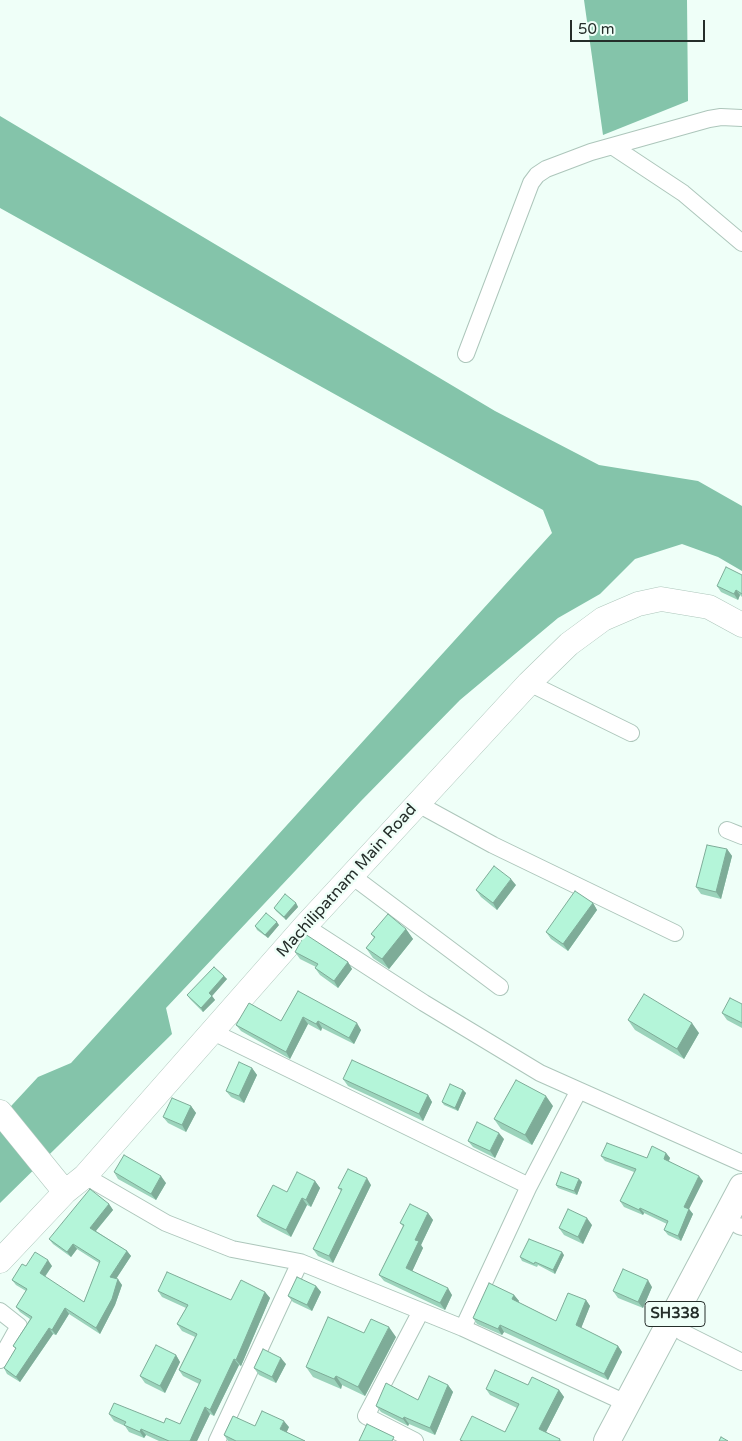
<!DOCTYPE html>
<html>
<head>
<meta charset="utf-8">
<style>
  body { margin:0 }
  #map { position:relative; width:742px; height:1441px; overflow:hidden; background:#effff8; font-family:"Varela Round",sans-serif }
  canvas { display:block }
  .scale { position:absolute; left:570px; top:20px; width:135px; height:22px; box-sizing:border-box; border:2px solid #252e2a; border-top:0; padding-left:6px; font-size:15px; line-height:18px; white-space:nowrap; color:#252e2a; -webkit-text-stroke:4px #effff8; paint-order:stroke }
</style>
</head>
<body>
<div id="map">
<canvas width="742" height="1441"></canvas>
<div class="scale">50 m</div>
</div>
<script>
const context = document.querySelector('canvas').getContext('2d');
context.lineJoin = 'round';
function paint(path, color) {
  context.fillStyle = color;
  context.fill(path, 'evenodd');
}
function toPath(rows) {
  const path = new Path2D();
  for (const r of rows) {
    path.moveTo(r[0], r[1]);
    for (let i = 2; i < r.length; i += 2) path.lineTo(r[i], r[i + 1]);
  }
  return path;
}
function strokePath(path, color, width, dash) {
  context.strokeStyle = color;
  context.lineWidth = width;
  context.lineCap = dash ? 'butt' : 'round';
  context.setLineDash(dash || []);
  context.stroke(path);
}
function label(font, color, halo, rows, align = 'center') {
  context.font = font + ' "Varela Round",sans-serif';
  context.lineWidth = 5;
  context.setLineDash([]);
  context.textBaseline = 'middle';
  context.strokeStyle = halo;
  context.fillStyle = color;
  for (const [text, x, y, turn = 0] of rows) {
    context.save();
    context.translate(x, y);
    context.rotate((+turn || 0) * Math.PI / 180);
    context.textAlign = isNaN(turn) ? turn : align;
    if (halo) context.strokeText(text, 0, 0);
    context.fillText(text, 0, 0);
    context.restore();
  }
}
const water = toPath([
  [584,0,687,0,688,101,603,135],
  [0,116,495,411,599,465,698,481,742,506,742,571,718,557,682,544,635,559,600,594,558,618,460,700,361,801,166,1008,172,1034,0,1203,0,1118,38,1077,71,1063,552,533,543,510,0,208]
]);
const street = toPath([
  [612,146,683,193,742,243],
  [466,354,531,183,537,175,546,169,591,152,709,119,721,117,742,118],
  [529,683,631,733],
  [418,804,493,845,675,933],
  [727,830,742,836],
  [352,876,500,987],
  [305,926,424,1003,540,1073,742,1163],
  [213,1032,529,1186],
  [85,1176,166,1223,232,1249,300,1262,463,1328,626,1403],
  [739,1226,742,1227],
  [0,1311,19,1326,0,1360],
  [463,1328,529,1186,578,1092],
  [682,1332,742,1362],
  [217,1441,300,1262],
  [415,1441,366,1416,421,1311]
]);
const secondary = toPath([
  [0,1112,65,1192],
  [0,1261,65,1192,85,1176,305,926,529,683,569,644,603,619,638,604,661,599,709,607,742,625]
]);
const primary = toPath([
  [607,1441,742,1187]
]);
const wall = toPath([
  [742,575,742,597,740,595,738,600,721,592,717,586],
  [727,849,732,856,721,899,701,894,696,887],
  [516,885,497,910,481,897,476,890],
  [296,903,298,907,286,920,276,911,274,908],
  [593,903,597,910,568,951,551,939,546,932],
  [279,925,268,938,257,930,255,926],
  [406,929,413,939,389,969,373,958,366,948,374,938,371,934],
  [295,952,348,962,352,969,338,988,320,975,315,968,316,967,300,959],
  [224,976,227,979,212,996,215,1000,203,1012,190,999,187,995],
  [298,991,361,1030,354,1044,322,1028,321,1031,308,1024,290,1059,241,1031,236,1025,281,1021],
  [742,1004,742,1028,727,1020,722,1013],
  [628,1020,699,1033,684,1059,635,1030],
  [252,1068,257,1075,244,1103,231,1097,226,1091],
  [343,1079,428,1095,432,1102,423,1121,348,1086],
  [463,1090,466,1093,458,1111,444,1105,442,1102],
  [191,1106,196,1113,186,1132,168,1123,163,1117],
  [553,1106,532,1145,501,1129,494,1119],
  [504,1139,495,1158,473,1147,468,1141],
  [666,1153,670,1158,669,1161,703,1181,689,1209,693,1214,681,1241,668,1235,664,1230,667,1224,644,1213,643,1215,624,1207,620,1201,634,1172,605,1161,601,1156,647,1158],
  [114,1172,166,1183,156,1200,118,1179],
  [579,1179,582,1182,577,1195,558,1188,556,1185],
  [315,1181,320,1188,311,1207,307,1205,291,1237,262,1222,257,1216],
  [371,1185,333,1263,318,1256,313,1249,341,1191,338,1188],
  [109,1204,113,1210,96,1231,127,1251,131,1256,116,1279,122,1285,115,1305,100,1334,69,1314,56,1335,53,1334,20,1382,7,1374,4,1368,16,1349,13,1346,30,1319,20,1312,16,1307,26,1291,16,1285,12,1280,26,1266,52,1266,45,1277,84,1302,99,1263,77,1249,71,1257,53,1244,49,1239],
  [428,1213,433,1220,421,1245,423,1248,412,1271,452,1295,445,1310,384,1281,379,1275,403,1226,400,1223],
  [592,1225,583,1244,564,1235,559,1228],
  [564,1255,555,1274,538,1265,537,1267,522,1261,520,1257],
  [316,1286,321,1292,312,1311,293,1302,288,1296],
  [652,1287,643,1308,618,1298,613,1291],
  [158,1291,231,1300,265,1292,270,1298,241,1366,239,1365,214,1416,210,1414,197,1441,159,1441,146,1435,144,1438,129,1432,125,1426,114,1421,109,1414,164,1423,180,1424,199,1384,183,1376,179,1370,195,1337,182,1331,177,1324,186,1308,162,1297],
  [514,1295,519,1301,518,1302,556,1321,586,1300,590,1306,581,1328,618,1346,622,1352,608,1380,504,1332,502,1335,477,1324,473,1318],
  [364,1333,396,1337,365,1396,342,1385,341,1389,313,1377,306,1367],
  [176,1355,180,1362,165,1393,145,1383,140,1376],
  [286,1364,276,1383,259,1375,254,1368],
  [448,1385,453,1392,435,1435,409,1424,408,1426,381,1412,376,1406,418,1400],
  [528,1385,559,1390,564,1397,546,1432,562,1441,461,1441,460,1440,505,1432,517,1408,490,1395,486,1389],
  [289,1427,286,1432,305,1441,228,1441,224,1435]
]);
const shadedWall = toPath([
  [736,590,740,595,738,600,734,594],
  [727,849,732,856,721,899,716,892],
  [511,879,516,885,497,910,493,903],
  [296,903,298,907,286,920,284,917],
  [593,903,597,910,568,951,563,944],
  [277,922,279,925,268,938,265,935],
  [406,929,413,939,389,969,382,959],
  [348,962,352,969,338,988,334,981],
  [224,976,227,979,212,996,215,1000,203,1012,201,1008,209,993],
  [303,1017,308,1024,290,1059,286,1052],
  [318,1021,322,1028,321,1031,316,1024],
  [357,1023,361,1030,354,1044,349,1038],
  [692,1023,699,1033,684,1059,677,1049],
  [252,1068,257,1075,244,1103,239,1096],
  [463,1090,466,1093,458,1111,455,1108],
  [428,1095,432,1102,423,1121,419,1114],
  [546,1096,553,1106,532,1145,525,1135],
  [191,1106,196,1113,186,1132,182,1125],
  [499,1133,504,1139,495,1158,490,1151],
  [666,1153,670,1158,667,1164,664,1159],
  [161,1176,166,1183,156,1200,151,1194],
  [699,1176,703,1181,689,1209,693,1214,681,1241,678,1236,684,1207],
  [367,1178,371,1185,333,1263,329,1256],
  [579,1179,582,1182,577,1195,574,1191],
  [315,1181,320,1188,311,1207,306,1200],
  [302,1198,307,1205,291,1237,286,1230],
  [109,1204,113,1210,94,1233,90,1228],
  [640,1208,644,1213,643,1215,639,1210],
  [428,1213,433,1220,421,1245,423,1248,411,1274,406,1268,415,1240],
  [587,1218,592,1225,583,1244,578,1237],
  [73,1244,77,1249,71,1257,67,1252],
  [127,1251,131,1256,114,1282,110,1277],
  [562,1252,564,1255,555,1274,553,1270],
  [48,1260,52,1266,43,1279,40,1273],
  [118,1279,122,1285,115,1305,100,1334,96,1328],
  [648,1280,652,1287,643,1308,638,1302],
  [316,1286,321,1292,312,1311,307,1305],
  [448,1288,452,1295,445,1310,440,1303],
  [265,1292,270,1298,241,1366,236,1360],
  [514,1295,519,1301,517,1305,512,1299],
  [586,1300,590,1306,580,1331,576,1325],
  [65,1308,69,1314,56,1335,52,1330],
  [500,1325,504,1332,502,1335,498,1329],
  [389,1327,396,1337,365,1396,358,1387],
  [49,1328,53,1334,20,1382,16,1377],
  [618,1346,622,1352,608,1380,604,1374],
  [176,1355,180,1362,165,1393,160,1386],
  [281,1358,286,1364,276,1383,272,1377],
  [234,1359,239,1365,214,1416,210,1410],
  [336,1376,342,1385,341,1389,334,1379],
  [448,1385,453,1392,435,1435,430,1428],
  [559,1390,564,1397,544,1436,539,1429],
  [205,1407,210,1414,197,1441,190,1441],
  [404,1417,409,1424,408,1426,403,1419],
  [284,1421,289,1427,285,1436,280,1429],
  [141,1429,146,1435,144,1438,140,1432]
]);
const building = toPath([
  [726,567,742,575,742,594,736,590,734,594,717,586,726,567],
  [707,845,727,849,716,892,696,887,707,845],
  [494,866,511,879,493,903,476,890,494,866],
  [575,891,593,903,563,944,546,932,575,891],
  [285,894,296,903,284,917,274,908,285,894],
  [266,913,277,922,265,935,255,926,266,913],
  [388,914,406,929,382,959,366,948,375,937,371,934,388,914],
  [305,934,348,962,334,981,315,968,318,964,295,952,305,934],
  [214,967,224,976,209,993,212,996,201,1008,187,995,214,967],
  [298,991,357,1023,349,1038,318,1021,316,1024,303,1017,286,1052,236,1025,249,1003,281,1021,298,991],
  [644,994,692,1023,677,1049,628,1020,644,994],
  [730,998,742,1004,742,1023,722,1013,730,998],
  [352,1060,428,1095,419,1114,343,1079,352,1060],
  [239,1062,252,1068,239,1096,226,1091,239,1062],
  [516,1080,546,1096,525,1135,494,1119,516,1080],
  [450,1084,463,1090,455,1108,442,1102,450,1084],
  [172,1098,191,1106,182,1125,163,1117,172,1098],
  [477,1122,499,1133,490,1151,468,1141,477,1122],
  [607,1143,647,1158,652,1146,666,1153,664,1159,699,1176,684,1207,689,1209,678,1236,664,1230,668,1221,640,1208,639,1210,620,1201,636,1169,601,1156,607,1143],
  [124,1155,161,1176,151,1194,114,1172,124,1155],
  [348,1169,367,1178,329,1256,313,1249,342,1189,338,1188,348,1169],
  [297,1172,315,1181,306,1200,302,1198,286,1230,257,1216,273,1185,287,1192,297,1172],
  [561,1172,579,1179,574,1191,556,1185,561,1172],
  [90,1189,109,1204,90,1228,127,1251,110,1277,118,1279,112,1299,96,1328,65,1308,52,1330,49,1328,16,1377,4,1368,16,1348,13,1346,32,1317,16,1307,27,1289,12,1280,22,1264,26,1266,35,1252,48,1260,40,1273,84,1302,100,1261,73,1244,67,1252,49,1239,90,1189],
  [410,1204,428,1213,415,1240,419,1241,406,1268,448,1288,440,1303,379,1275,404,1225,400,1223,410,1204],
  [568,1209,587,1218,578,1237,559,1228,568,1209],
  [529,1239,562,1252,553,1270,535,1262,534,1264,520,1257,529,1239],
  [623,1269,648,1280,638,1302,613,1291,623,1269],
  [167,1272,231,1300,241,1280,265,1292,236,1360,234,1359,210,1410,205,1407,190,1441,169,1441,141,1429,140,1432,124,1425,126,1422,109,1414,114,1403,164,1423,166,1418,180,1424,201,1380,179,1370,197,1334,177,1324,188,1305,158,1291,167,1272],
  [297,1277,316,1286,307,1305,288,1296,297,1277],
  [489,1283,514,1295,512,1299,556,1321,568,1293,586,1300,576,1325,618,1346,604,1374,500,1325,498,1329,473,1318,489,1283],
  [328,1317,364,1333,371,1319,389,1327,358,1387,336,1376,334,1379,306,1367,328,1317],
  [156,1345,176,1355,160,1386,140,1376,156,1345],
  [263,1349,281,1358,272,1377,254,1368,263,1349],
  [495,1370,528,1385,532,1377,559,1390,539,1429,560,1439,559,1441,463,1441,460,1440,472,1416,505,1432,519,1404,486,1389,495,1370],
  [429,1376,448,1385,430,1428,404,1417,403,1419,376,1406,386,1383,418,1400,429,1376],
  [262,1411,284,1421,280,1429,305,1441,236,1441,224,1435,233,1416,255,1426,262,1411],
  [367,1424,394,1437,392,1441,359,1441,367,1424],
  [721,1437,728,1441,719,1441,721,1437]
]);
const shields = [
  [675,1314,60]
];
const shieldNames = [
  ["SH338",675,1314]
];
const streetNames = [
  ["Machilipatnam Main Road",347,881,-48]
];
paint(water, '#84c4aa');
strokePath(street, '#adc6bb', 18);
strokePath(secondary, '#adc6bb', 25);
strokePath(primary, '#adc6bb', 28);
strokePath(street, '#fff', 16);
strokePath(secondary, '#fff', 24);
strokePath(primary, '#fff', 26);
paint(wall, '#9bd3bb');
paint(shadedWall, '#7eac98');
paint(building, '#b4f5d9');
strokePath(building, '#7eac98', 1);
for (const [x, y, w] of shields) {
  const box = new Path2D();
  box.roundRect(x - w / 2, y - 12.5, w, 25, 4);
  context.fillStyle = '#effff8';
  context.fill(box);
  strokePath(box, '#252e2a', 1);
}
label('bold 15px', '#252e2a', null, shieldNames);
label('16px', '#252e2a', '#effff8', streetNames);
</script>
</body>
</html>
